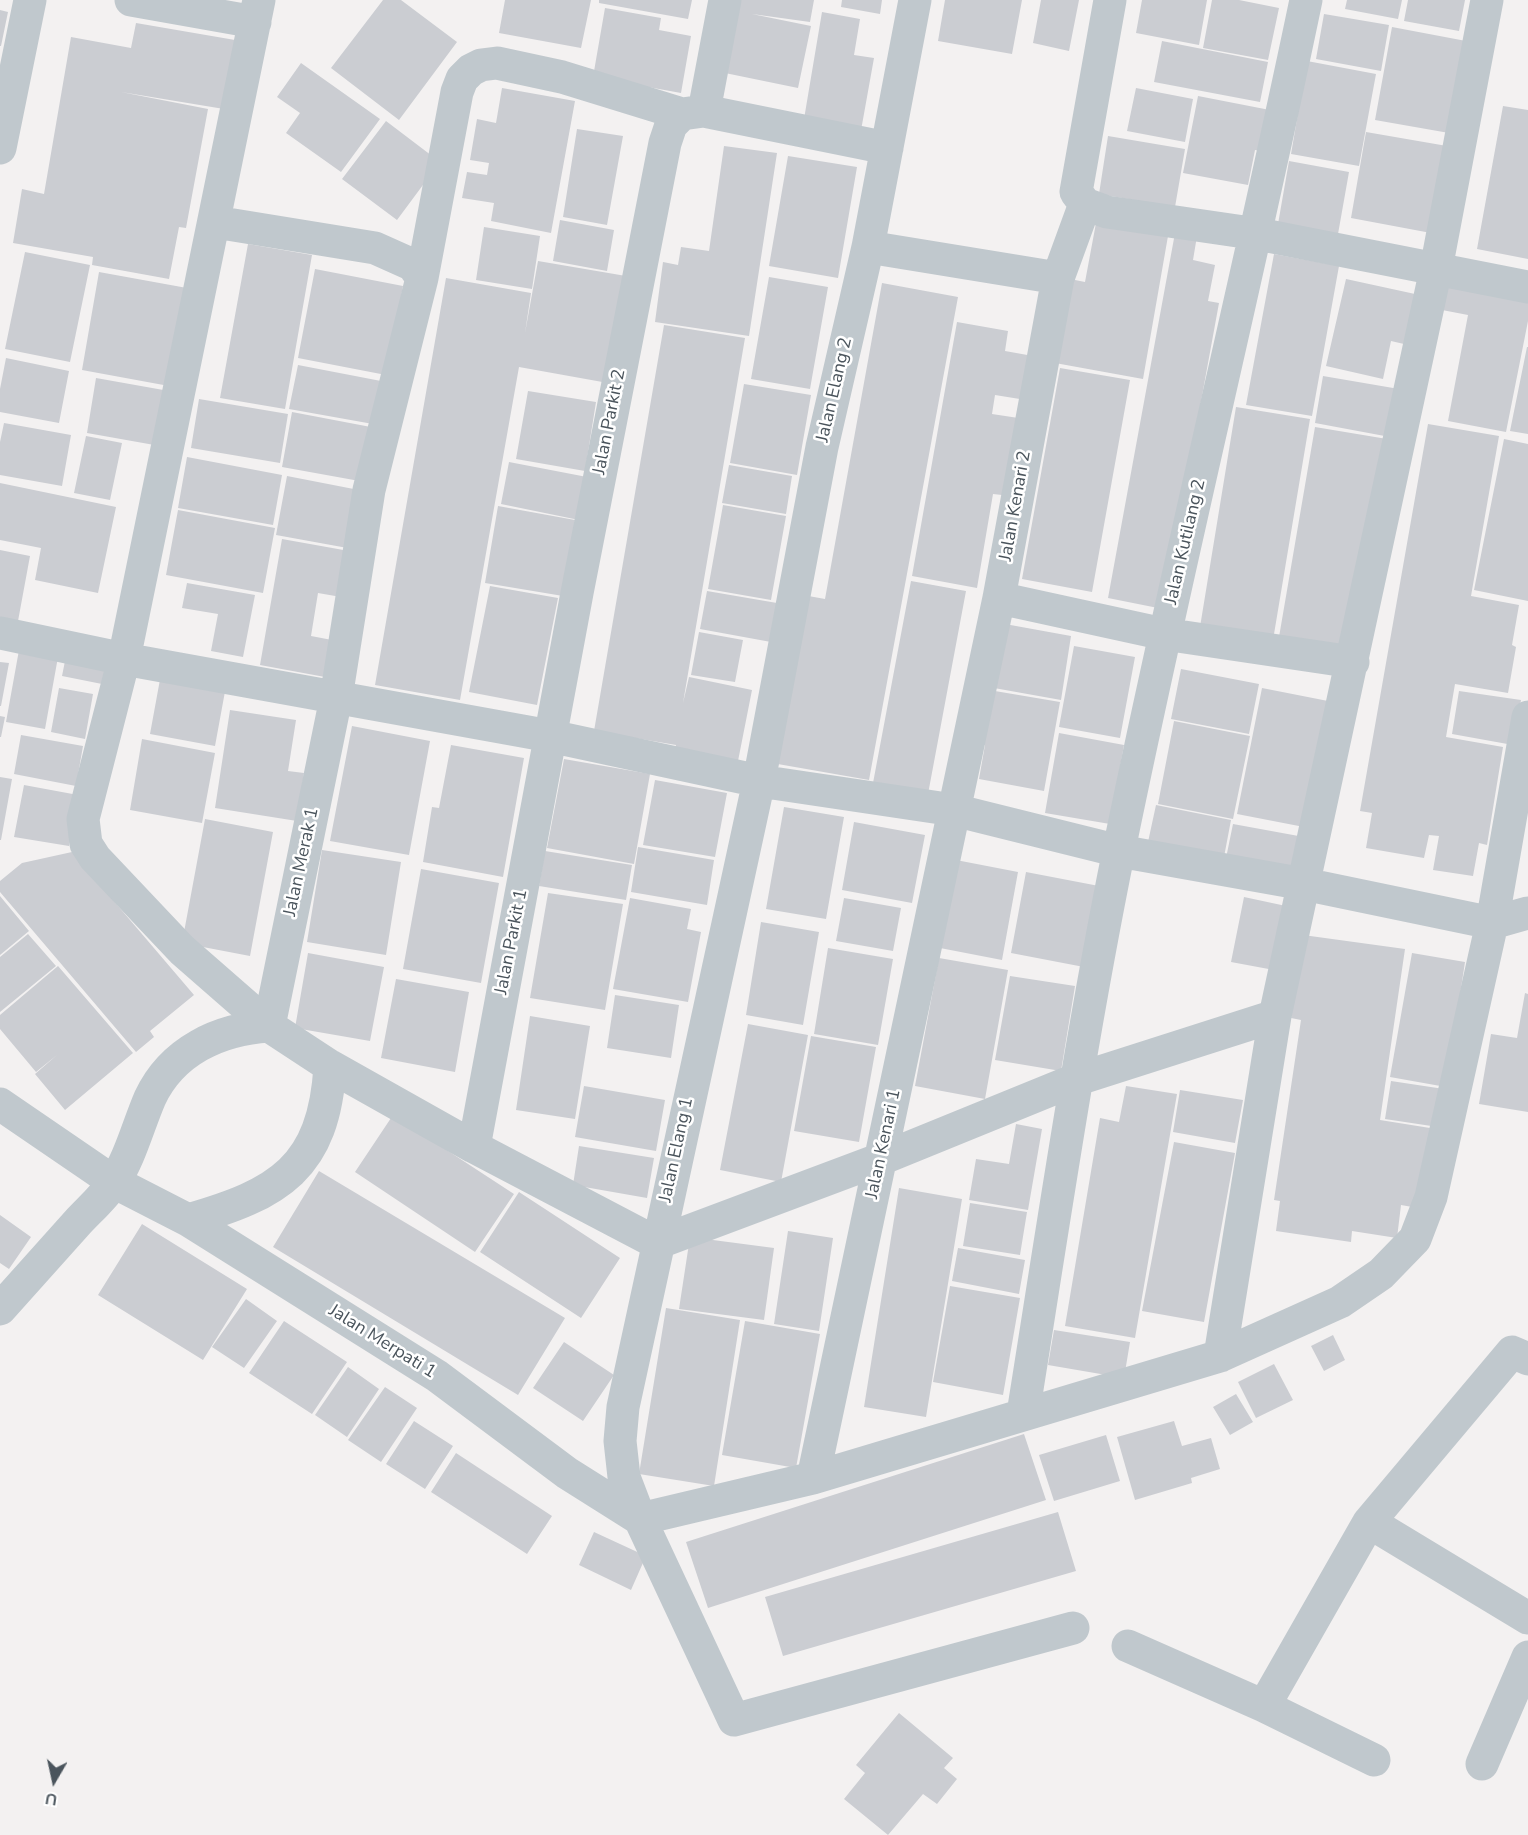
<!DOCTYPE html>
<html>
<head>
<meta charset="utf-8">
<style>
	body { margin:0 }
	#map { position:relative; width:1528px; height:1835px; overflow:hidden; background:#f3f1f1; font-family:"Nunito Sans",sans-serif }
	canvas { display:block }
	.north { position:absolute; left:24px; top:1751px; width:60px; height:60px; -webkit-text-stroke:4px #fff; paint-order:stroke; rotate:189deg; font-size:16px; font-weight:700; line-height:24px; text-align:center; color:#4a545c }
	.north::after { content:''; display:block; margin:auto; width:21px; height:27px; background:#4a545c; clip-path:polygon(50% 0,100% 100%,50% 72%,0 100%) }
</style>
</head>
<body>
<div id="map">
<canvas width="1528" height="1835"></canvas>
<div class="north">U</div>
</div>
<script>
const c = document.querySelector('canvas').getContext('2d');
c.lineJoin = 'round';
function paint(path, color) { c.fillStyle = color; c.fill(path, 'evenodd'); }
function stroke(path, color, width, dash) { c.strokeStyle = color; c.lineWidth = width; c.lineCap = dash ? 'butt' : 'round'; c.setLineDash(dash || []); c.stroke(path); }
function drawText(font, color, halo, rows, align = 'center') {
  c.font = font + ' "Nunito Sans",sans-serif'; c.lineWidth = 5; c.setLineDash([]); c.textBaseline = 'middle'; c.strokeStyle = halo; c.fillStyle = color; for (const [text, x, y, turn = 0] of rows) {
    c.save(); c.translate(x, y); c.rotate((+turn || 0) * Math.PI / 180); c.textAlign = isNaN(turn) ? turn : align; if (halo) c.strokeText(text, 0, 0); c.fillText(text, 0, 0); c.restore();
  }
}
paint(new Path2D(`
	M383,0H401L457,42L399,120L331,68Z
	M505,0H591L581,48L499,33Z
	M599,0H692L688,19L599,3Z
	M740,0H814L810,22L752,14L811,26L798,88L725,73Z
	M842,0H882L880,14L841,7Z
	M945,0H1022L1012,54L938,41Z
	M1041,0H1079L1069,51L1033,43Z
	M1142,0H1207L1199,45L1136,33Z
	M1212,0H1239L1279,8L1268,60L1203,48Z
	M1347,0H1402L1398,19L1345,9Z
	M1408,0H1465L1459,31L1404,21Z
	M605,8L661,18L659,30L691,36L681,93L593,77Z
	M0,10L8,12L1,46H0Z
	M822,12L860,19L854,55L874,58L860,136L803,125Z
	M1324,14L1389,25L1381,71L1316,59Z
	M136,23L235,40L224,109L121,92L208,109L186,228L179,227L169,279L92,265L93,257L13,243L22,189L44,194L71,37L131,48Z
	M1392,27L1466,41L1449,133L1375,120Z
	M1162,41L1268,62L1260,102L1154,82Z
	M1307,61L1376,74L1359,166L1291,154Z
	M301,63L380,119L341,172L286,133L300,113L277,97Z
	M502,88L575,101L551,233L491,221L494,203L462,198L467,172L487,175L489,163L470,160L477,119L496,123Z
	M1136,88L1193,99L1185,142L1127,131Z
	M1198,96L1275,111L1267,152L1255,150L1248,185L1183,173Z
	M1503,106L1528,110V259L1477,249Z
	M386,121L440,162L397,220L342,179Z
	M577,129L623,136L607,225L563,217Z
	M1366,132L1447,146L1431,233L1351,218Z
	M1108,136L1185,149L1175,207L1099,194Z
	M724,146L777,153L749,336L655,322L663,262L678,265L681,247L709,251Z
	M788,156L857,167L838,278L769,266Z
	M1289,161L1349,172L1338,234L1278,224Z
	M560,220L614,230L607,271L553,261Z
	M1096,223L1168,236L1143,379L1055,363L1070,279L1085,282Z
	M484,227L540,236L532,289L476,280Z
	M1175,233L1197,236L1193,260L1215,265L1208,301L1219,303L1163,609L1108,598Z
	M248,244L312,255L285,409L220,398Z
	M25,252L90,265L70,362L5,349Z
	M1274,254L1339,266L1312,416L1246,405Z
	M538,261L626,276L608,383L519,367L460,700L375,685L446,278L531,293L525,333Z
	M315,269L403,286L386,375L298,358Z
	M99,272L187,288L169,386L82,370Z
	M769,277L828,287L810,389L751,379Z
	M1346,279L1415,294L1404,344L1391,341L1383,379L1326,366Z
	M882,283L958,297L869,780L772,763L803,595L825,599Z
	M1446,286L1528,302V321L1506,432L1448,421L1468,315L1442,310Z
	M957,322L1008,331L1005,351L1033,356L1026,400L995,395L992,414L1025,419L1011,496L993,494L977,588L912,576Z
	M664,325L745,338L683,703L689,677L752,690L738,761L675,750L676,745L594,731Z
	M1527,347H1528V434L1510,431Z
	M6,358L69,371L59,423L0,412V389Z
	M298,365L381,381L373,424L289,409Z
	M1060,368L1130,380L1092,592L1022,579Z
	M1323,376L1399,389L1390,437L1315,423Z
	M96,378L169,391L160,446L87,433Z
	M744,384L811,395L797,475L730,463Z
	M528,391L596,402L585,471L516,459Z
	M199,399L288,414L280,463L191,448Z
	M1236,407L1310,419L1273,640L1200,627Z
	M292,412L376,428L365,482L282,467Z
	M4,423L71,435L62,486L0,475V442Z
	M1428,424L1499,436L1471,596L1519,605L1512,645L1516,647L1508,693L1455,684L1446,737L1503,747L1487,845L1479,843L1473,876L1433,870L1439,836L1429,835L1424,858L1366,848L1372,813L1360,811Z
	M1315,427L1387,439L1351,649L1279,637Z
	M86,436L122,443L110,500L74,493Z
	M1504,439L1528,444V601L1474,590Z
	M187,457L282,475L273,525L178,508Z
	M509,462L587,477L579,520L501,504Z
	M729,465L792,476L786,514L722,503Z
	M287,476L364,491L353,549L276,535Z
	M0,483L116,507L98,593L35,580L41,548L0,540Z
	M723,505L786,516L771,600L708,589Z
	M498,506L575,520L563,596L485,583Z
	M178,510L275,528L263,593L166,575Z
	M282,539L349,551L341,597L318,593L311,636L332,640L325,677L260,665Z
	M0,550L30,556L18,621L0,617Z
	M911,581L966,591L928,794L873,783Z
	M187,583L255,595L243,657L211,651L218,614L182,608Z
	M490,586L558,598L537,705L469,692Z
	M707,591L777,603L771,642L700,629Z
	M1005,624L1071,636L1061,700L994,688Z
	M699,632L743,640L735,682L691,675Z
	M1074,646L1135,657L1120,738L1059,727Z
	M19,650L58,657L45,729L6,722Z
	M66,656L106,663L102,684L62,676Z
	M0,662L9,663L1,706H0Z
	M1181,669L1259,684L1249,734L1171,719Z
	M161,674L226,686L215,746L150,734Z
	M59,688L93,694L85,739L51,732Z
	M1262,688L1328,701L1304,827L1237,814Z
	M989,690L1060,702L1044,791L979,779L985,745L980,744Z
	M1459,691L1521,700L1513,745L1452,734Z
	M230,710L296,720L288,771L304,773L297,821L215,808Z
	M0,716L5,717L1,737H0Z
	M1174,721L1250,736L1233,819L1158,804Z
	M352,726L430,741L409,855L330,841Z
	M1059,733L1124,745L1110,824L1045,813Z
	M21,735L83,746L76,786L14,774Z
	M142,739L215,753L202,823L130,810Z
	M451,745L524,758L503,877L423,862L432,807L439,808Z
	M564,759L650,774L634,864L547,848Z
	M0,777L12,779L1,840H0Z
	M655,780L727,793L715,857L643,845Z
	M24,785L78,795L69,846L14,837Z
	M1156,805L1231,820L1224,857L1148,842Z
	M784,807L844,817L826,919L766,909Z
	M205,819L273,832L250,956L182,943Z
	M854,822L925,835L912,903L842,890Z
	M1233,824L1304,837L1296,877L1225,863Z
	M638,847L714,860L707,905L631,892Z
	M322,850L401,862L386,955L307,942Z
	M545,851L632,865L626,900L539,886Z
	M72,852L194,995L150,1031L154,1037L136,1052L0,892V881L22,863Z
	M956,860L1018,872L1002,960L940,948Z
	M421,869L499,883L481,983L403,969Z
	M1026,872L1099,886L1084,967L1011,953Z
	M548,893L623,904L605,1010L530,998Z
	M0,896L29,931L0,955Z
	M1244,897L1286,906L1274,970L1231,962Z
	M630,898L691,909L687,929L701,932L688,1002L613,989Z
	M844,898L901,908L893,951L836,941Z
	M761,922L819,932L803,1025L746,1015Z
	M28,934L56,966L0,1012V957Z
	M1303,935L1405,949L1380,1120L1430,1128L1418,1208L1401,1205L1397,1238L1352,1231L1351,1242L1276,1231L1280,1201L1274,1200L1301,1020L1291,1018Z
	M828,948L893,959L878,1045L814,1034Z
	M308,953L384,967L370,1041L295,1028Z
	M1412,953L1465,962L1446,1087L1390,1077Z
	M939,958L1008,970L985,1099L915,1086Z
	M58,966L133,1053L65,1110L35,1074L57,1055L36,1072L0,1029V1015Z
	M1010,976L1075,986L1061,1071L995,1060Z
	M396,979L469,992L455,1072L381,1058Z
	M1525,993L1528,994V1112L1479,1104L1491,1034L1517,1038Z
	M615,995L679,1005L671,1058L607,1048Z
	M530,1016L590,1026L575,1119L516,1110Z
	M748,1024L808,1035L781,1182L720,1170Z
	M811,1036L876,1047L859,1142L794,1131Z
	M1391,1081L1444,1089L1438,1127L1385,1119Z
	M584,1086L665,1100L656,1151L575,1137Z
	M1126,1086L1177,1094L1135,1338L1065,1326L1100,1118L1119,1122Z
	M1180,1090L1243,1100L1235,1143L1173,1132Z
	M393,1115L514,1194L475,1252L355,1172Z
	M1016,1124L1042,1129L1028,1210L969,1200L976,1159L1009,1164Z
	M1174,1142L1235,1153L1204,1322L1142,1311Z
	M579,1146L654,1158L647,1198L573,1185Z
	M319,1171L565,1318L518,1395L273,1247Z
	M899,1188L962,1199L926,1417L864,1407Z
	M519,1192L620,1258L581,1318L480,1252Z
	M970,1203L1027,1212L1020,1255L963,1246Z
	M0,1215L31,1237L9,1269L0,1263Z
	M142,1224L247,1289L203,1360L98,1295Z
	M788,1231L833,1238L819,1331L774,1324Z
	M690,1237L774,1248L764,1320L679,1309Z
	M958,1248L1025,1260L1019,1294L952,1281Z
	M950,1286L1020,1298L1003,1395L933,1382Z
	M246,1299L277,1321L244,1368L212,1347Z
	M666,1308L740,1320L714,1486L639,1474Z
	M284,1321L347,1362L312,1414L249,1373Z
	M745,1321L820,1334L796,1468L722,1455Z
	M1054,1330L1130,1342L1124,1378L1048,1365Z
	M1333,1335L1345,1360L1324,1371L1311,1346Z
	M564,1342L614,1375L583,1421L533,1388Z
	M1274,1364L1293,1400L1256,1418L1238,1382Z
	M348,1367L379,1389L347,1437L315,1415Z
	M385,1387L417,1408L381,1462L348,1440Z
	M1236,1394L1253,1422L1230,1435L1213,1407Z
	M414,1421L453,1446L425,1489L386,1464Z
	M1174,1421L1182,1446L1211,1438L1220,1469L1191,1478L1192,1483L1135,1500L1117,1437Z
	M1024,1434L1046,1500L708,1608L686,1542Z
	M1106,1435L1120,1481L1054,1501L1039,1455Z
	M456,1453L552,1516L527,1554L431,1492Z
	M1058,1512L1076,1571L783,1656L765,1597Z
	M594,1532L646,1556L631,1590L579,1565Z
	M899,1713L953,1758L944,1768L957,1779L937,1804L923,1794L888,1835L844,1799L865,1773L856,1765Z`), '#cbcdd2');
stroke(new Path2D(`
	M131,0L255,22
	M259,0L124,659L83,819L86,844L95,858L182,950L269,1026L330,1066L474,1147L657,1243L881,1159L1075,1080L1275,1016
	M915,0L868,247L822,447L759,781L623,1407L620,1441L624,1477L640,1519L734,1720L1073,1628
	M1110,0L1076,192L1085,204L1107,212L1258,234L1528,287
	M704,111L725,0
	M0,148L30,0
	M215,222L375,248L413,265L422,278L369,490L336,698L269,1026
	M868,247L1058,278
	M422,278L457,92L462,79L471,70L481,65L497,63L562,77L682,114L704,111L887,148
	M999,598L1164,634L1353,662
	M0,633L124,659L550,736L759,781L954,810L1119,851L1304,884L1492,923L1528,913
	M0,1104L114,1182L188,1220L437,1376L567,1473L640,1519
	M474,1147L577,593L665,143L671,125L682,114
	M188,1220C279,1194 324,1168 330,1066
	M0,1309C26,1280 51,1252 77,1223C89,1210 104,1197 114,1182C130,1158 138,1126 150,1098C172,1051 219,1029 269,1026
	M1220,1356L1275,1016L1436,269L1487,0
	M1023,1414C1053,1226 1081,1037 1119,850C1177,565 1247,284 1306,0
	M813,1478L999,598L1058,278L1085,204
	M640,1519L813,1478L1220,1356L1340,1302L1381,1274L1415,1239L1431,1197L1492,923L1528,717
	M1369,1522L1528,1618
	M1128,1646L1264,1706
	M1374,1760L1264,1706L1369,1522L1512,1352L1528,1359
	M1482,1764L1528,1657`), '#c0c8cd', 33);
drawText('18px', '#4a545c', '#fff', [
	["Jalan Elang 2",835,390,-77],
	["Jalan Parkit 2",610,422,-79],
	["Jalan Kenari 2",1016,506,-80],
	["Jalan Kutilang 2",1186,542,-77],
	["Jalan Merak 1",302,862,-78],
	["Jalan Parkit 1",512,942,-79],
	["Jalan Kenari 1",884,1144,-78],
	["Jalan Elang 1",677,1150,-78],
	["Jalan Merpati 1",382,1342,32]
]);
</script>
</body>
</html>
